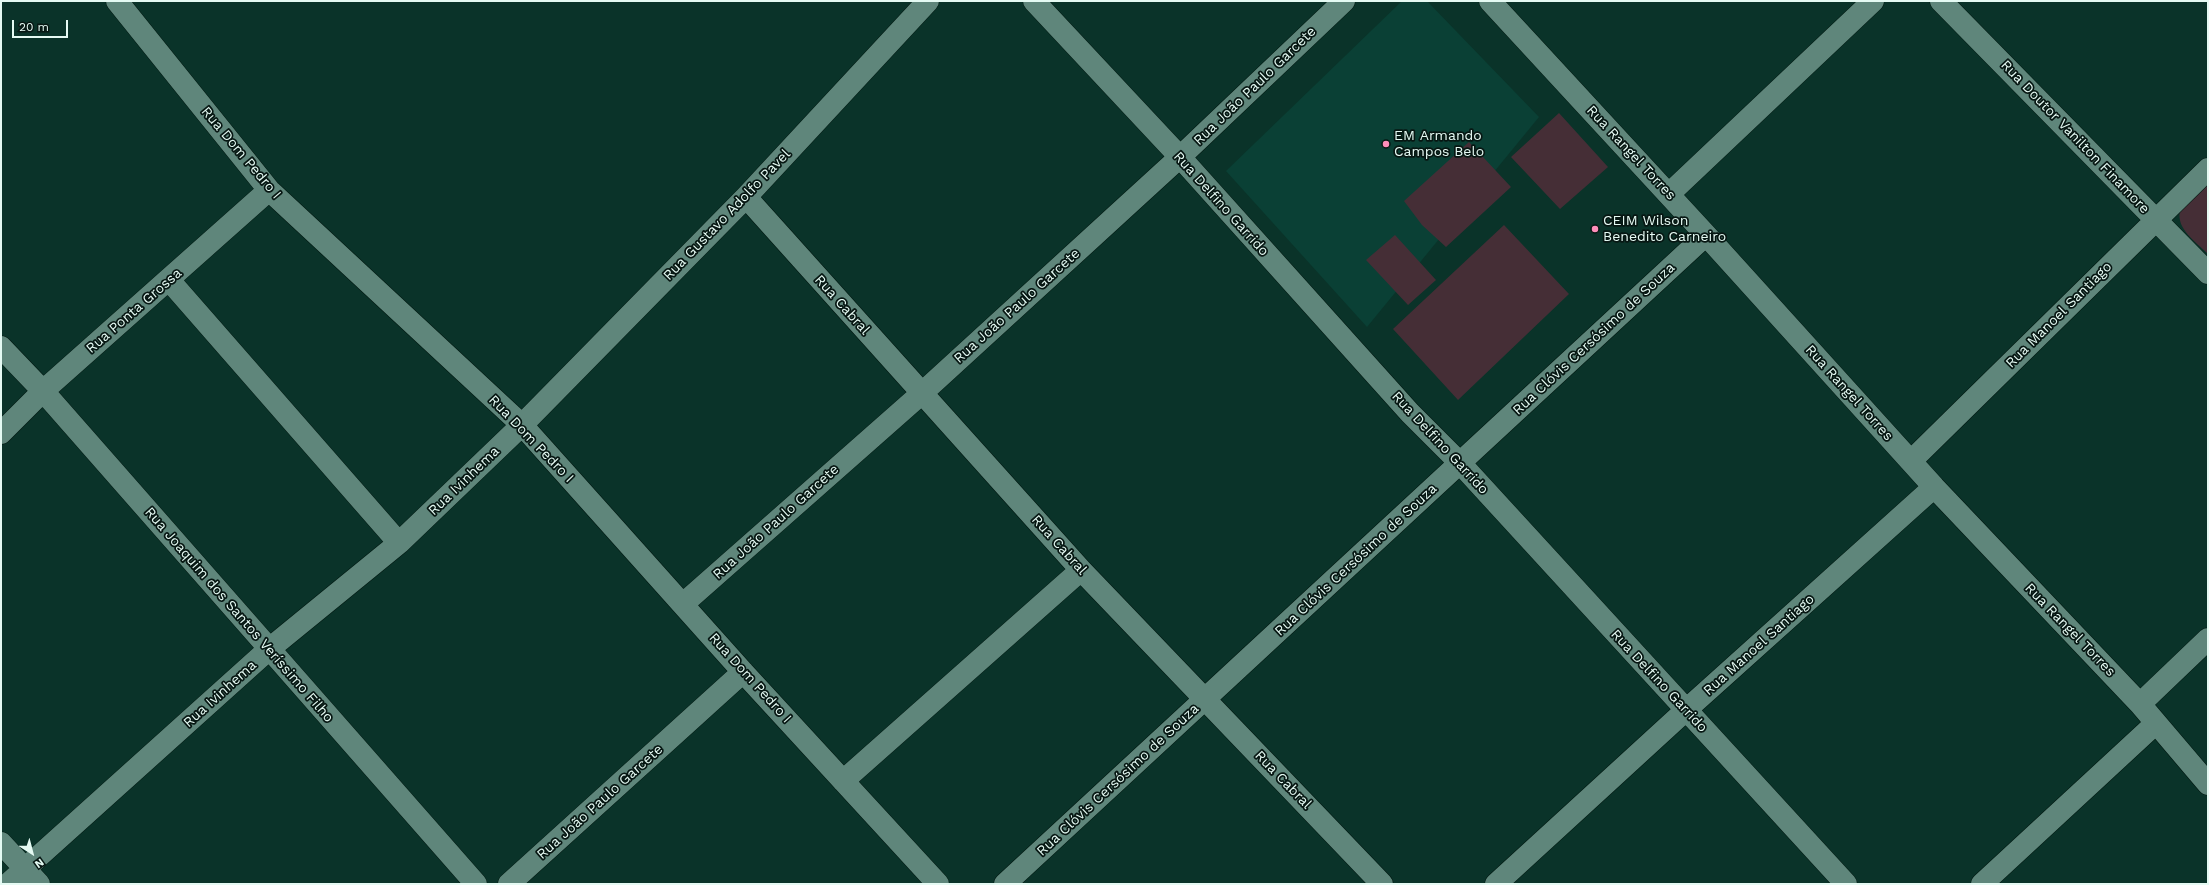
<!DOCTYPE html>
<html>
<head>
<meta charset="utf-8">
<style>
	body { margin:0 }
	#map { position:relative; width:2209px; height:885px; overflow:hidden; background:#0a3329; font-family:"Work Sans",sans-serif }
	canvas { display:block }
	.frame { position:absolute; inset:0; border:2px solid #e5faf3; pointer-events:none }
	.north { position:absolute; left:12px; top:833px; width:40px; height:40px; -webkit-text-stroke:3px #071713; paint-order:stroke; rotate:144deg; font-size:11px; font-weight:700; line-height:16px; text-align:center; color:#e5faf3 }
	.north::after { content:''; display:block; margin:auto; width:14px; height:18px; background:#e5faf3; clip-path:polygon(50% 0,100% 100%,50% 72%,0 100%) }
	.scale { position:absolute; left:12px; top:20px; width:56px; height:18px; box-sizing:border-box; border:2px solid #e5faf3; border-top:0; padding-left:5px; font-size:12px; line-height:14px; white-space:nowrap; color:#e5faf3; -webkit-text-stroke:3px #071713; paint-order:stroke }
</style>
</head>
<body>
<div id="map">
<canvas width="2209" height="885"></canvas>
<div class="frame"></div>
<div class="north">N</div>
<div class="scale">20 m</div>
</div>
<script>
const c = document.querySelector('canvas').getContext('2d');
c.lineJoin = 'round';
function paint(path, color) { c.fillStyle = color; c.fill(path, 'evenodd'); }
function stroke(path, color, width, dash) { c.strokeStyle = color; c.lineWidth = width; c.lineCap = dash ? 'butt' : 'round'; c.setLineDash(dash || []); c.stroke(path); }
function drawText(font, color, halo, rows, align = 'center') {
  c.font = font + ' "Work Sans",sans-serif'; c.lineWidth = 3.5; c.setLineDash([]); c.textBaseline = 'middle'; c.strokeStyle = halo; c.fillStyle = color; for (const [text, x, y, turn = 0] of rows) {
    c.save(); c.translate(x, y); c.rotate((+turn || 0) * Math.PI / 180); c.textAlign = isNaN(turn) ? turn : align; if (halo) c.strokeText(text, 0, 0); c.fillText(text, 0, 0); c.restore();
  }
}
paint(new Path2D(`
	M1402,1H1427L1539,117L1367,327L1226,171Z`), '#0a4035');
paint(new Path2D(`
	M1559,113L1608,167L1560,209L1511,157Z
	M1469,142L1511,187L1446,247L1422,225L1404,201Z
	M2208,182V254C2196,242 2176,229 2180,211Z
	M1504,225L1569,294L1458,400L1393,329Z
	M1395,235L1436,280L1408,305L1366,260Z`), '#452e36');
const minor = new Path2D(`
	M117,1L269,190L522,425L743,672L938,884
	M1034,1L1180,157L1410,413L1460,463L1846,884
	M1490,1L1706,235L1934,487L2140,704L2208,784
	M1941,1L2208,273
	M1669,194L1873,1
	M746,197L1081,570L1382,884
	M169,280L399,543
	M1,347L43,391L476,884
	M1,433L43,391L269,190
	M1911,461L2208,169
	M683,604L921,394L1180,157L1344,1
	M2140,704L2208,639
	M843,781L1081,570
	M1,843L39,884
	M8,884L268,650L399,543L522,425L746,197L928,1
	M509,884L743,672
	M1005,884L1706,235
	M1496,884L1686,710L1934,487
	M1982,884L2155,724`);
stroke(minor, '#001912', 23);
stroke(minor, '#5f867b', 22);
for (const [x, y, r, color] of [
	[1386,144,4,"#ff8eba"],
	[1595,229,4,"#ff8eba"]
]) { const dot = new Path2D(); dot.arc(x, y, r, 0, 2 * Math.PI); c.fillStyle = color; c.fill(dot); stroke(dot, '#071713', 1.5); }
drawText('14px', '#e5faf3', '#071713', [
	["Rua João Paulo Garcete",1255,86,-44],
	["Rua Doutor Vanilton Finamore",2075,137,46],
	["Rua Dom Pedro I",241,153,50],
	["Rua Rangel Torres",1631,153,47],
	["Rua Delfino Garrido",1221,204,48],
	["Rua Gustavo Adolfo Pavel",727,215,-46],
	["Rua Cabral",842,305,48],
	["Rua João Paulo Garcete",1017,306,-42],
	["Rua Ponta Grossa",134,311,-41],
	["Rua Manoel Santiago",2059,315,-45],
	["Rua Clóvis Cersósimo de Souza",1594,339,-43],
	["Rua Rangel Torres",1849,393,48],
	["Rua Dom Pedro I",531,439,46],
	["Rua Delfino Garrido",1440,443,47],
	["Rua Ivinhema",464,481,-44],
	["Rua João Paulo Garcete",776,522,-42],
	["Rua Cabral",1059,545,48],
	["Rua Clóvis Cersósimo de Souza",1356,560,-43],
	["Rua Joaquim dos Santos Veríssimo Filho",239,615,49],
	["Rua Rangel Torres",2070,630,46],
	["Rua Manoel Santiago",1759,645,-42],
	["Rua Dom Pedro I",750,678,48],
	["Rua Delfino Garrido",1659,681,47],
	["Rua Ivinhema",220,694,-42],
	["Rua Clóvis Cersósimo de Souza",1118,780,-43],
	["Rua Cabral",1283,780,46],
	["Rua João Paulo Garcete",600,802,-42]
]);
drawText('14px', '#e5faf3', '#071713', [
	["EM Armando",1394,136],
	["Campos Belo",1394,152],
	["CEIM Wilson",1603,221],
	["Benedito Carneiro",1603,237]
], 'left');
</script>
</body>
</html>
